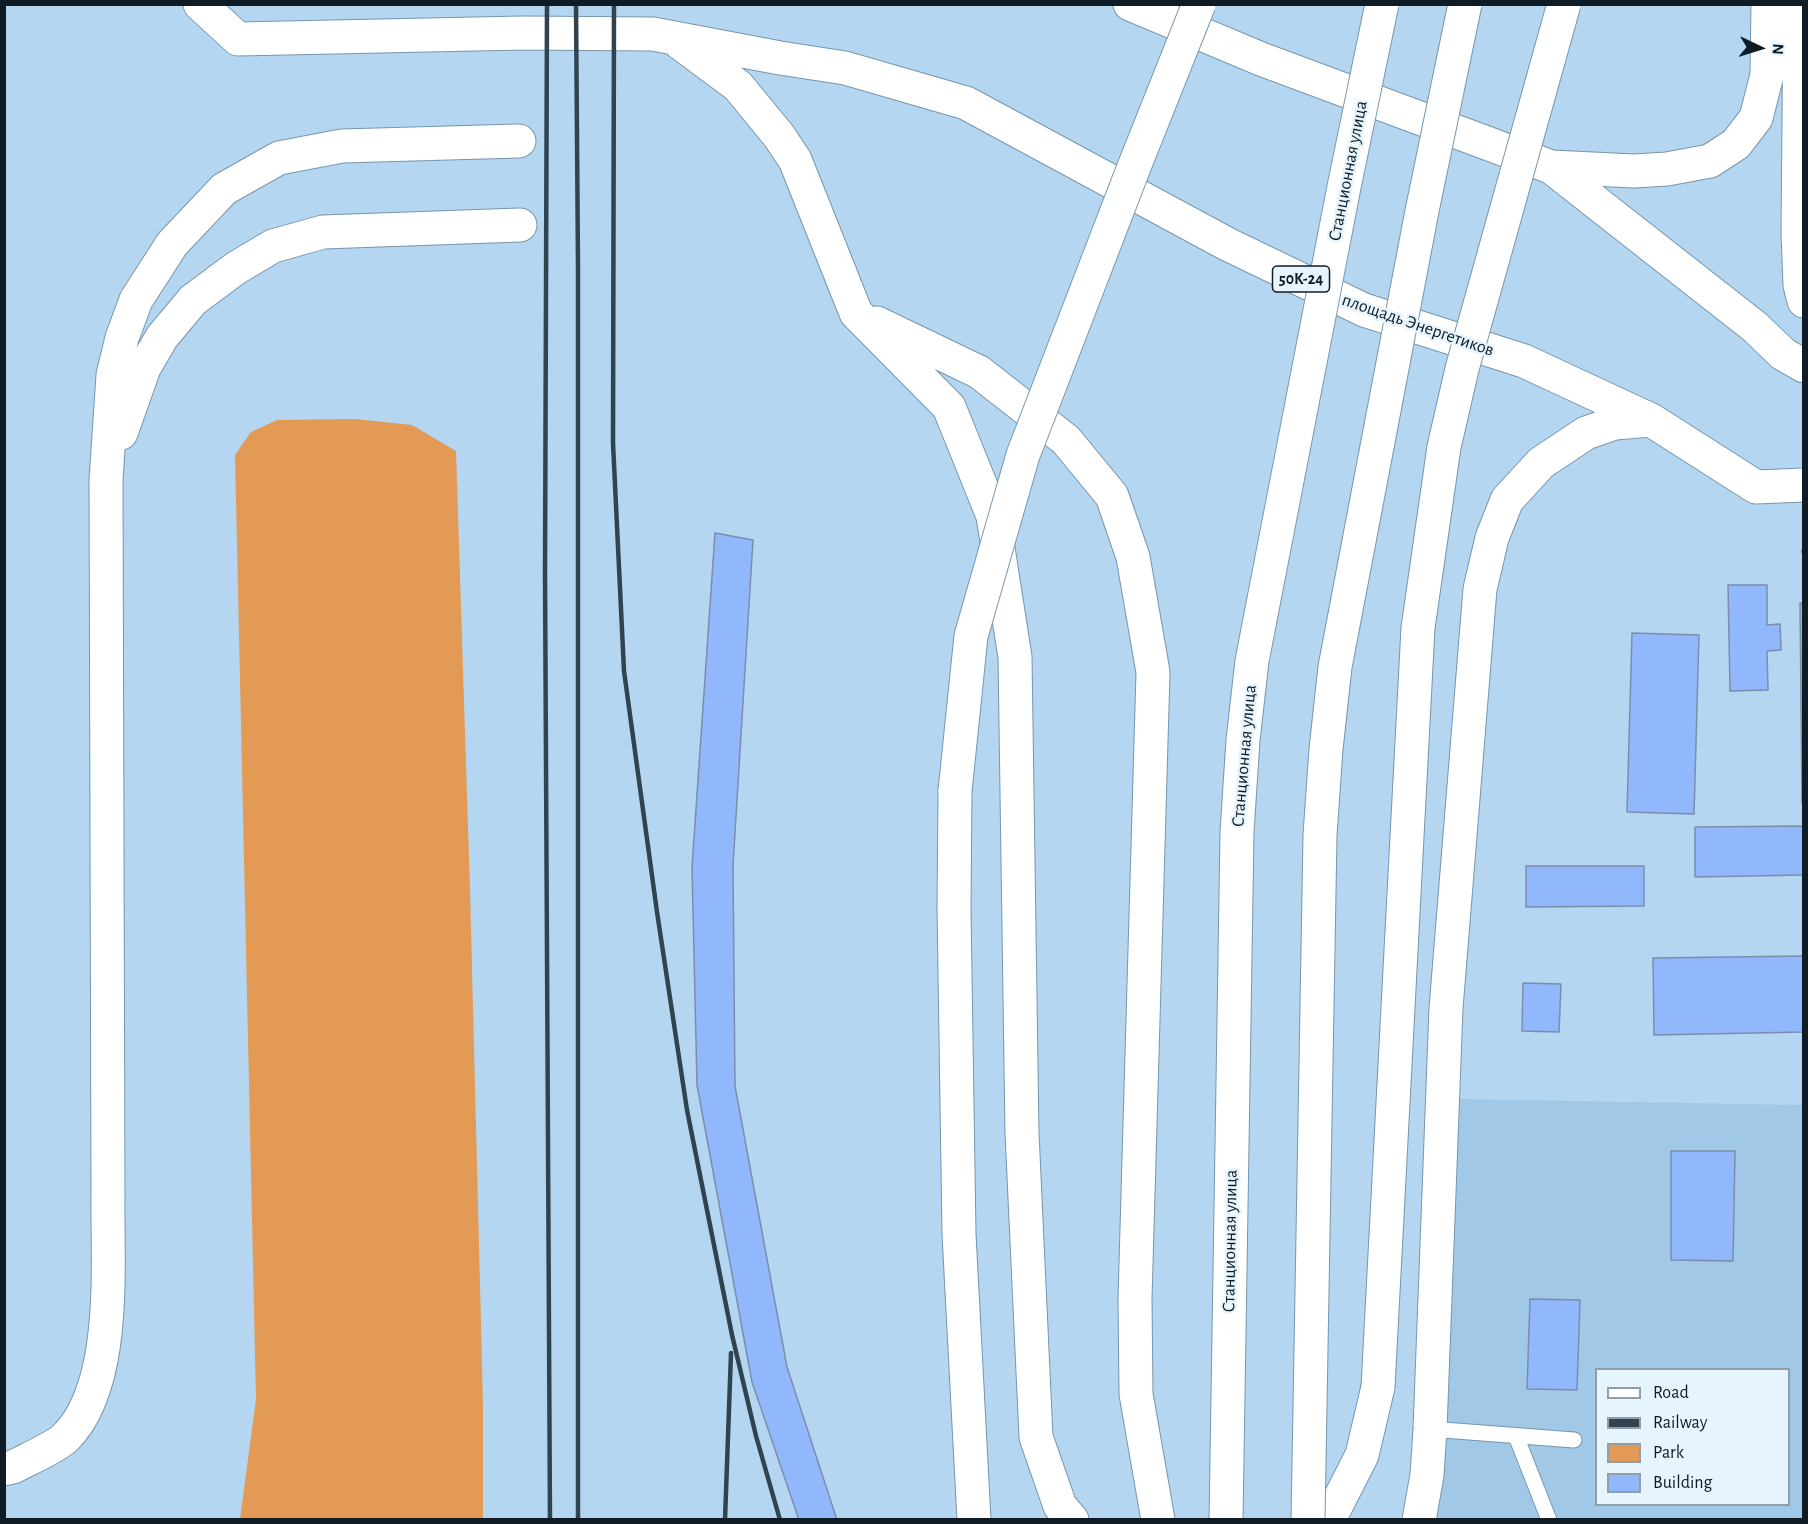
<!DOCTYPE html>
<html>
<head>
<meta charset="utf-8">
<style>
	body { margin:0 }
	#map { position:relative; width:1808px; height:1524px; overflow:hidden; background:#b4d6f0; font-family:"Alegreya Sans",sans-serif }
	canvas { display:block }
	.frame { position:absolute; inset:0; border:6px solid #0f1c25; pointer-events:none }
	.legend { position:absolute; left:1595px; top:1368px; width:195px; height:138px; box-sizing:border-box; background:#e6f4fe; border:2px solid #909ea7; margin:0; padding:8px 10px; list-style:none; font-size:18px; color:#0f1c25 }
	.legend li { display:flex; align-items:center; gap:12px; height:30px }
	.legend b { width:30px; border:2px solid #909ea7 }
	.north { position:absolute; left:1730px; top:18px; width:60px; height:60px; -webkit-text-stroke:4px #e6f4fe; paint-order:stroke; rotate:94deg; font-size:16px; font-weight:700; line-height:24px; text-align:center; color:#0f1c25 }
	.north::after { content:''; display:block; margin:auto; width:21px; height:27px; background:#0f1c25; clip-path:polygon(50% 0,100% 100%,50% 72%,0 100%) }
</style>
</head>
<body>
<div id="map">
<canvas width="1808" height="1524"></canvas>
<div class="frame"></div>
<ul class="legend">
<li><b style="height:8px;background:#fff"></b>Road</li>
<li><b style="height:8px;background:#324350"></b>Railway</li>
<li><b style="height:16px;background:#e39a55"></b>Park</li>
<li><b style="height:16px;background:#91b7fc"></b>Building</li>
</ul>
<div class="north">N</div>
</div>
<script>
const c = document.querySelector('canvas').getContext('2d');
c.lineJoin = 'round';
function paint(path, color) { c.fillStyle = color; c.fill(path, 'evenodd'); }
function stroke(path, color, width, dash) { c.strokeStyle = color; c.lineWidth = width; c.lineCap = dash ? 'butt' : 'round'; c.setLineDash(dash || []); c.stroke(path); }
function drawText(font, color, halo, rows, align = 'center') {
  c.font = font + ' "Alegreya Sans",sans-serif'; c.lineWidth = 5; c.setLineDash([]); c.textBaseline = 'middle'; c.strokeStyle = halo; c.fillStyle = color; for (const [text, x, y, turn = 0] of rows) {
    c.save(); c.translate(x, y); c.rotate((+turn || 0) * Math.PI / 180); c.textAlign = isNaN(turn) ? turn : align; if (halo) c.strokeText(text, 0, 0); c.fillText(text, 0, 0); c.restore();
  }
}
paint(new Path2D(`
	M1460,1099L1803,1105V1519L1437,1520L1436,1491ZM1596,1370H1788V1504H1596Z`), '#a2c8e7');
paint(new Path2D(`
	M355,419L412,425L456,451L470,889L483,1404V1519H240L256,1399L235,455L251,432L277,420Z`), '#e39a55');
const building = new Path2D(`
	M715,533L753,540L733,865L735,1086L787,1367L837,1520H799L752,1382L697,1085L692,867Z
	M1728,585H1767V625L1780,624L1781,650L1767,651L1768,690L1730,691Z
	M1800,603H1804L1802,803Z
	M1632,633L1699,635L1694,814L1627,812Z
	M1804,826V875L1695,877V827Z
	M1526,866H1644V906L1526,907Z
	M1804,956V1032L1654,1035L1653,958Z
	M1523,983L1561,984L1559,1032L1522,1031Z
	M1671,1151H1735L1733,1261L1671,1260Z
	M1530,1299L1580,1300L1577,1390L1527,1389Z`);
paint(building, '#91b7fc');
stroke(building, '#7c8dac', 1.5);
const service = new Path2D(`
	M1430,1429L1574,1440
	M1516,1436L1549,1520`);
const primary = new Path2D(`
	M200,4L238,39L523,33L653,34L780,58L845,68L966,103L1227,244L1364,310L1524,361L1651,420L1756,487L1804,485
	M1130,4L1261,59L1551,167L1755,327L1783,354L1804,366
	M1800,4L1798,234L1800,285L1804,301
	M680,43L738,86L779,136L795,160L856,313L949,407L993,516L1015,657L1022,1133L1036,1437L1060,1506L1072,1520
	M1551,167L1634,171L1667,169L1710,161L1736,144L1756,118L1767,75L1768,4
	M877,323L979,372L1066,440L1112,496L1133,557L1153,672L1135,1298L1136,1394L1158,1520
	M121,433L144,368L162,337L193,300L236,268L273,246L323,232L520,225
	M955,791L954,908L959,1234L974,1520
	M4,1469L13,1467C26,1460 56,1447 65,1438C118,1386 107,1265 108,1196L106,480L113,375L122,338L136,300L172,244L224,189L279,158L342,146L519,141
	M1325,1520L1333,1512L1362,1455L1378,1387
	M1419,1520L1427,1475L1430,1429L1446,1008L1480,589L1492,538L1507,500L1541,463L1586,433L1615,423L1651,420`);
stroke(service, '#7796ae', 17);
stroke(primary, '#7796ae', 35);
stroke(new Path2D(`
	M1801,551H1804`), '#829db2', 4, [1.5, 4.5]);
stroke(service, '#fff', 15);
stroke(primary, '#fff', 33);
stroke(new Path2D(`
	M547,4L545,573L550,1520
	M576,4L578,268V1520
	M614,4L613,443L624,671L657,912L687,1110L732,1335L756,1436L780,1520
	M725,1520L731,1353`), '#324350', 4.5);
const primaryBridge = new Path2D(`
	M955,791L971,636L1023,455L1134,167L1199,4
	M1378,1387L1418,628L1444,447L1462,369L1564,4
	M1226,1520L1237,832L1243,740L1252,661L1344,187L1382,4
	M1308,1520L1320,835L1326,749L1335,667L1422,211L1465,4`);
stroke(primaryBridge, '#7796ae', 35, []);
stroke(primaryBridge, '#fff', 33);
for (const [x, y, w] of [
	[1301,279,57]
]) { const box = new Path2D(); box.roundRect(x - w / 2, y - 13, w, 26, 4.5); c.fillStyle = '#e6f4fe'; c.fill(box); stroke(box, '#0f1c25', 1.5); }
drawText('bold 16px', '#0f1c25', null, [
	["50К-24",1301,279]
]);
drawText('18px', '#0f1c25', '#e6f4fe', [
	["Станционная улица",1348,171,-79],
	["площадь Энергетиков",1418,325,19],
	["Станционная улица",1244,756,-85],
	["Станционная улица",1230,1241,-89]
]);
</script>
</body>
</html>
